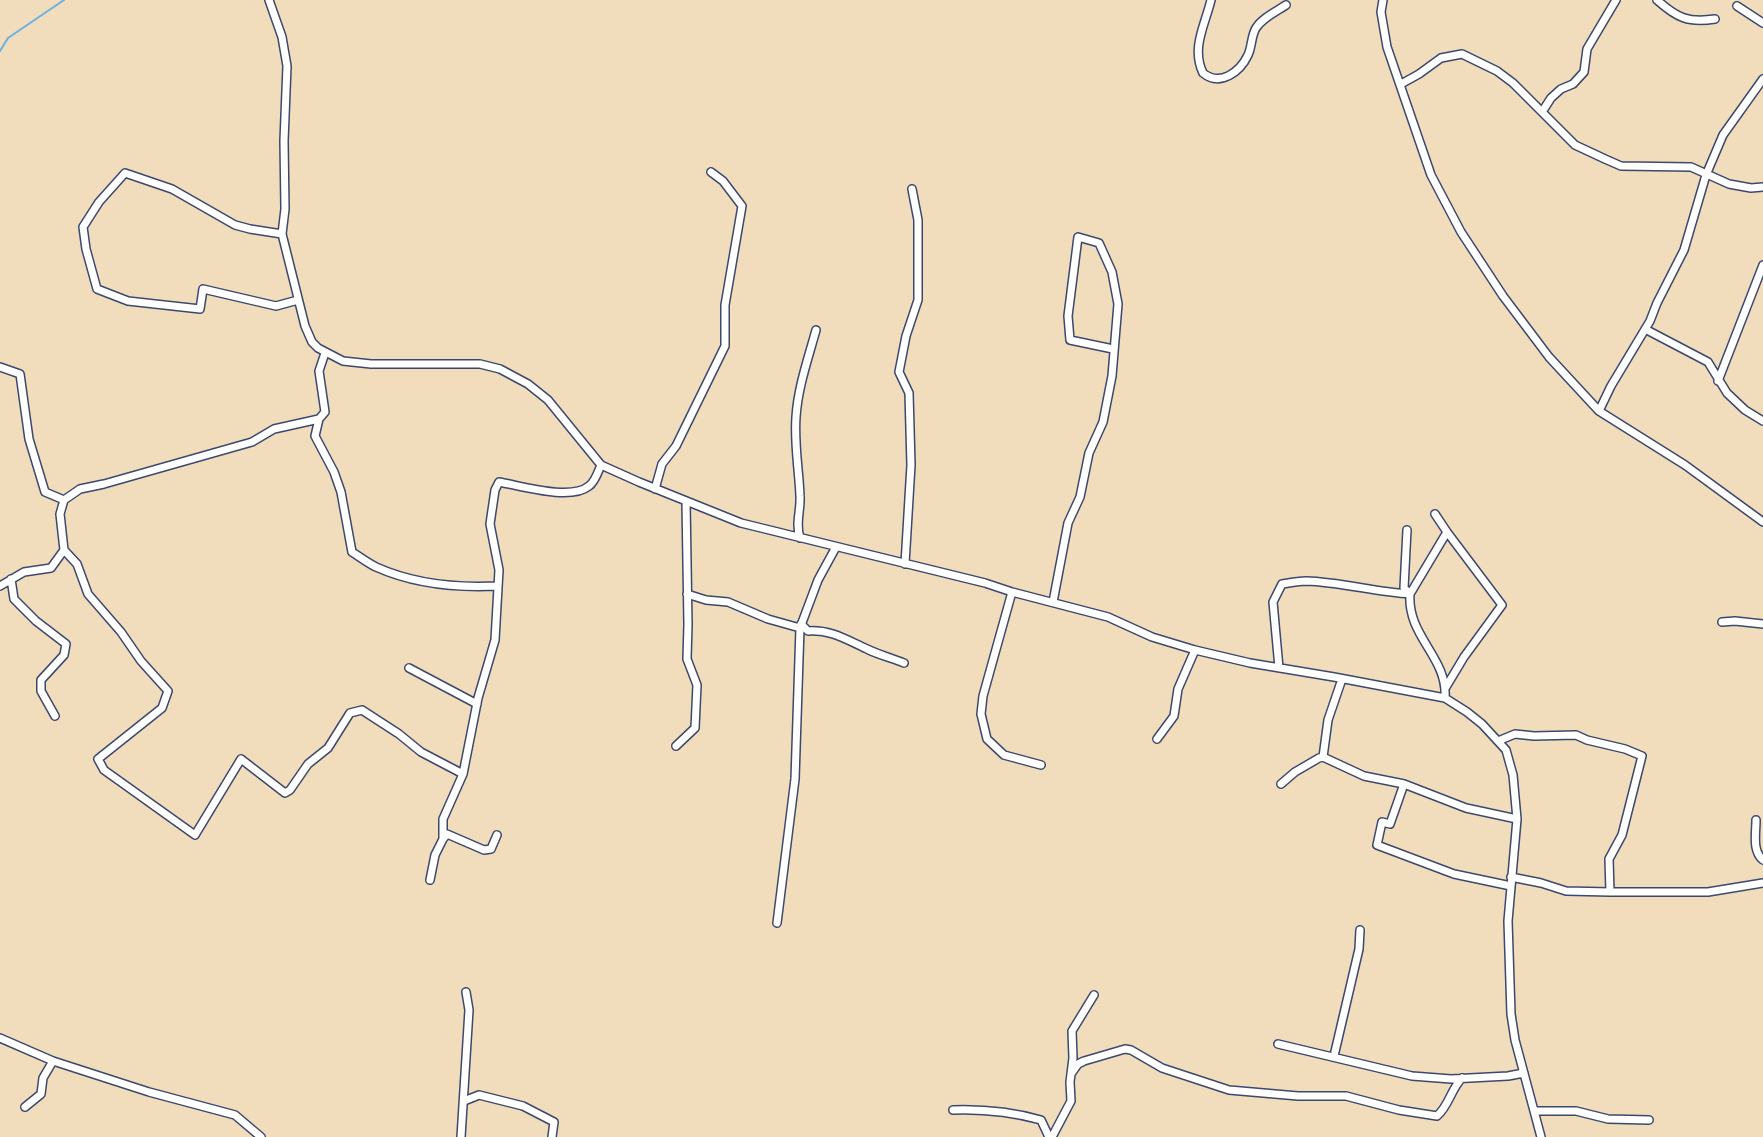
<!DOCTYPE html>
<html>
<head>
<meta charset="utf-8">
<style>
	body { margin:0 }
	canvas { display:block; background:#f1dcbc }
</style>
</head>
<body>
<canvas width="1763" height="1137"></canvas>
<script>
const c = document.querySelector('canvas').getContext('2d');
c.lineJoin = 'round';
function stroke(path, color, width, dash) { c.strokeStyle = color; c.lineWidth = width; c.lineCap = dash ? 'butt' : 'round'; c.setLineDash(dash || []); c.stroke(path); }
stroke(new Path2D(`
	M0,51L8,38L64,0`), '#6bb1e2', 2);
const minor = new Path2D(`
	M269,0L282,37L287,66L284,141L285,209L282,234L305,326L312,342L318,348L343,361L371,364H480L500,369L528,384L548,400L601,465L639,482L741,523L985,583L1012,592L1108,617L1152,637L1195,650L1250,663L1334,677L1445,698L1467,712L1482,724L1506,750L1513,775L1517,819L1508,921L1511,1014L1515,1040L1541,1137
	M1211,0C1205,25 1191,48 1203,73C1220,87 1240,72 1248,55C1252,47 1251,36 1256,28C1262,18 1277,11 1286,5
	M1383,0L1381,12L1387,47L1431,175L1461,232L1503,296L1549,357L1599,411L1685,465L1763,522
	M1657,0C1677,18 1688,23 1715,19
	M1737,6L1763,23
	M1401,84L1419,74L1441,58L1462,54L1497,71L1513,83L1575,145L1605,159L1621,166L1691,167L1729,184L1751,188L1763,187
	M1542,112L1551,98L1561,89L1573,84L1584,72L1587,49L1616,0
	M282,234L250,229L235,225L172,189L125,173L99,202L83,227L86,249L97,289L128,301L200,309L203,289L276,306L298,300
	M1645,329L1708,362L1727,393L1745,410L1763,421
	M325,353L319,371L325,412L319,419L315,436L334,472L341,492L352,552C360,557 368,563 376,567C414,584 457,588 497,586
	M0,367L20,374L29,439L45,492L64,500L80,489L104,484L252,442L274,429L319,419
	M1718,381L1763,265
	M1599,411L1611,386L1650,321L1657,303L1684,250L1706,175L1723,135L1763,79
	M655,489L662,464L676,446L725,346V305L742,206L723,181L711,172
	M1407,530L1404,588L1410,594C1407,637 1448,657 1445,698
	M800,538C795,523 801,511 800,496C799,470 794,444 796,417C798,387 808,359 816,330
	M64,550L77,564L88,594L121,632L141,661L168,691L162,708L98,759L104,770L195,835L241,759L285,793L290,790L308,764L328,748L350,713L362,710L399,734L421,752L463,774
	M905,564L911,465L909,393L899,372L906,336L918,300V220L912,189
	M11,579L14,599L36,621L66,644L64,655L41,680V691L55,716
	M0,586L24,572L51,568L64,550L60,514L64,500
	M1012,592L983,696L981,714L987,739L1004,755L1041,765
	M687,594L706,600L728,602L768,619L800,628
	M1053,602L1068,523L1080,497L1089,453L1103,422L1112,376L1118,304L1112,272L1099,243L1078,237L1068,316L1070,340L1113,349
	M1722,622L1735,621L1763,624
	M801,624L808,631C830,629 847,640 867,649C879,655 892,658 904,663
	M409,668L477,704
	M1279,668L1273,602L1282,584C1290,583 1298,581 1306,581C1341,582 1375,592 1410,594L1447,532L1435,514
	M1446,687L1464,657L1502,605L1447,532
	M1157,739L1174,716L1178,689L1195,650
	M1498,741L1515,734L1534,736L1576,735L1587,740L1625,749L1642,756L1622,835L1609,859L1610,892L1566,891L1541,883L1511,877
	M676,746L695,728L697,685L687,659L688,624L686,502
	M1323,757L1328,720L1342,679
	M1281,784L1295,772L1319,758L1323,757L1364,776L1404,784L1466,808L1517,819
	M1404,784L1390,824L1382,822L1377,845L1454,874L1511,886
	M1756,820C1756,834 1752,851 1763,860
	M443,839L447,834L484,850L491,849L497,835
	M430,880L435,855L443,839V819L463,774L478,698L495,640L499,570L490,524L495,490L499,482C522,486 571,501 589,486C595,482 598,472 601,465
	M1610,892H1708L1763,883
	M777,923L795,779L800,628L818,580L836,547
	M0,1038L53,1061L149,1092L235,1115L261,1137
	M1278,1044L1412,1076L1451,1079L1508,1076L1524,1073
	M1334,1056L1359,949L1360,930
	M1071,1074L1078,1064L1084,1061L1125,1049L1131,1050L1162,1068L1229,1090L1298,1096H1346L1399,1110L1437,1116C1449,1106 1451,1089 1462,1078
	M464,1101L479,1095L523,1106L554,1122L552,1137
	M25,1107L41,1094L43,1078L53,1061
	M953,1110C983,1109 1012,1112 1041,1120L1049,1137
	M1534,1111H1576L1608,1119L1649,1120
	M461,1137L469,1010L466,992
	M1052,1137L1071,1101L1070,1082L1073,1058L1072,1031L1094,995`);
stroke(minor, '#3b496c', 10);
stroke(minor, '#fff', 7);
</script>
</body>
</html>
